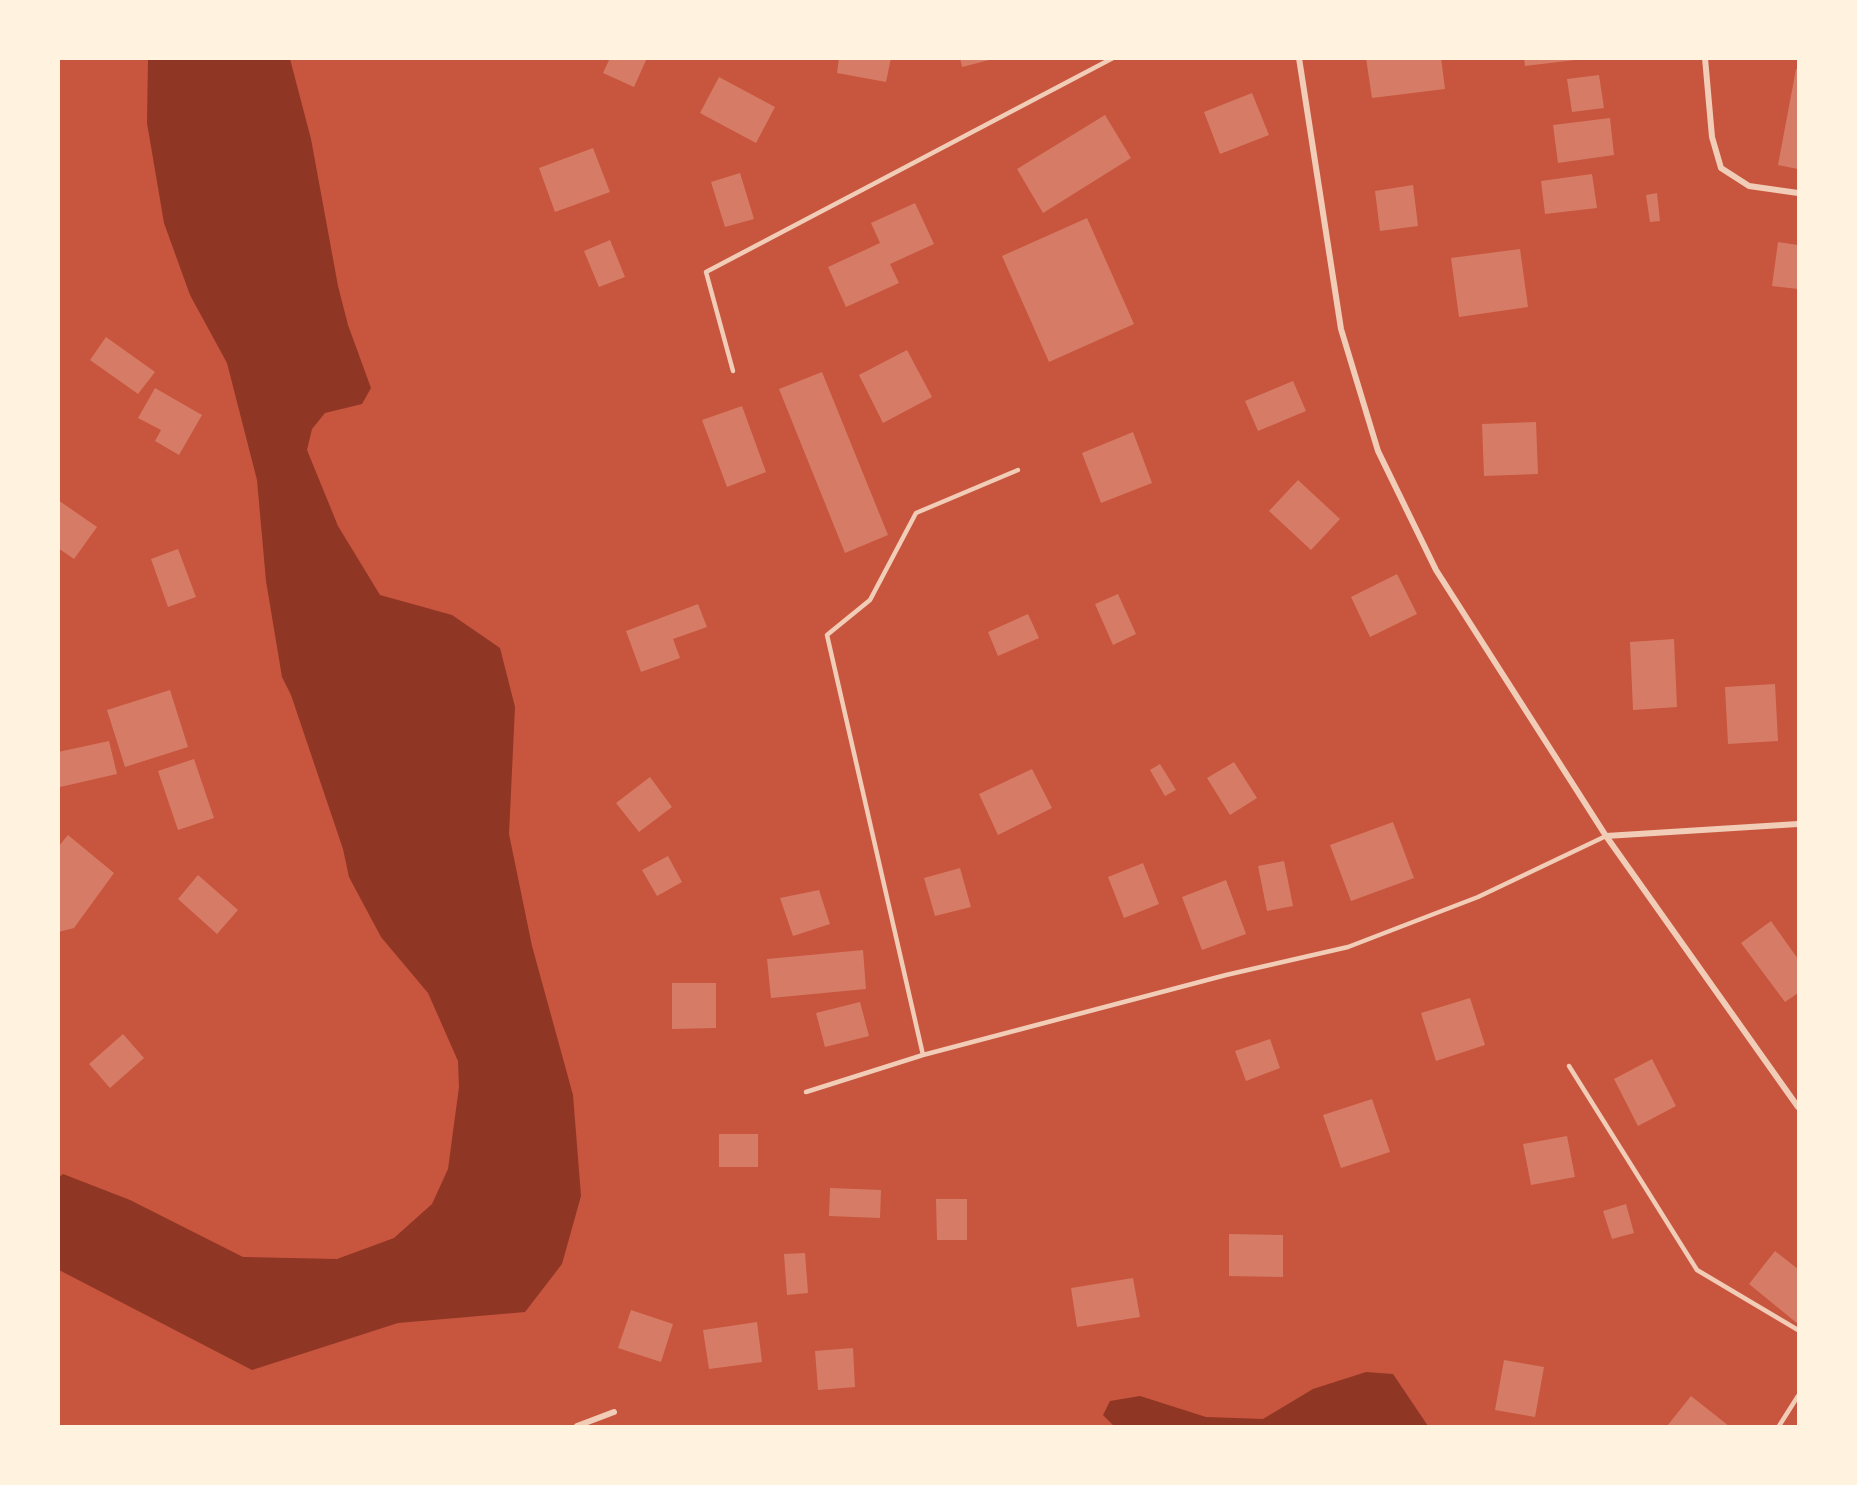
<!DOCTYPE html>
<html>
<head>
<meta charset="utf-8">
<style>
	body { margin:0 }
	#map { position:relative; width:1857px; height:1485px; overflow:hidden; background:#c8553d; font-family:Raleway,sans-serif }
	canvas { display:block }
	.frame { position:absolute; inset:0; border:60px solid #fff3e0; pointer-events:none }
</style>
</head>
<body>
<div id="map">
<canvas width="1857" height="1485"></canvas>
<div class="frame"></div>
</div>
<script>
const c = document.querySelector('canvas').getContext('2d');
c.lineJoin = 'round';
function paint(path, color) { c.fillStyle = color; c.fill(path, 'evenodd'); }
function stroke(path, color, width, dash) { c.strokeStyle = color; c.lineWidth = width; c.lineCap = dash ? 'butt' : 'round'; c.setLineDash(dash || []); c.stroke(path); }
paint(new Path2D(`
	M148,59H290L311,139L338,286L348,325L371,388L362,404L325,413L312,429L307,450L338,526L380,595L452,615L500,648L515,707L509,834L532,946L573,1095L581,1196L562,1264L525,1312L398,1323L252,1370L59,1270V1177L63,1174L130,1200L243,1257L337,1259L394,1238L432,1204L448,1169L459,1087L458,1061L428,993L381,937L349,877L343,849L291,695L282,677L266,581L257,480L227,363L190,295L164,223L147,123Z
	M1366,1372L1393,1374L1428,1426H1114L1103,1415L1110,1401L1140,1396L1206,1417L1263,1419L1313,1389Z`), '#8f3625');
paint(new Path2D(`
	M610,58H647L634,87L603,73Z
	M839,58H891L886,82L837,73Z
	M960,58H993V59L962,67Z
	M1366,58H1441L1445,89L1372,98Z
	M1524,58H1575V60L1525,66Z
	M1796,69H1798V169L1778,165Z
	M1599,75L1604,108L1572,112L1567,79Z
	M719,77L775,107L756,143L700,113Z
	M1252,93L1269,135L1220,154L1204,112Z
	M1105,115L1131,158L1043,213L1017,169Z
	M1610,118L1614,155L1558,163L1553,125Z
	M593,148L610,192L555,212L539,168Z
	M740,173L754,219L725,227L711,182Z
	M1592,174L1597,208L1545,214L1541,181Z
	M1413,185L1418,226L1380,231L1375,191Z
	M1657,193L1660,221L1650,222L1646,195Z
	M915,203L934,244L890,264L899,283L846,307L828,267L880,243L871,223Z
	M1087,218L1134,324L1049,362L1002,256Z
	M610,240L625,277L599,287L584,251Z
	M1778,242L1798,245V289L1772,286Z
	M1520,249L1528,307L1459,317L1451,258Z
	M106,337L155,372L138,394L90,360Z
	M907,350L932,397L883,423L859,375Z
	M822,372L888,535L845,553L779,389Z
	M1293,381L1306,411L1258,431L1245,401Z
	M155,388L202,415L179,455L155,441L161,430L138,418Z
	M742,406L766,472L727,487L702,420Z
	M1536,422L1538,474L1484,476L1482,424Z
	M1133,432L1152,483L1101,503L1082,453Z
	M1298,480L1340,519L1311,550L1269,511Z
	M58,500L97,527L74,559L58,548Z
	M178,549L196,597L168,607L151,559Z
	M1397,574L1417,614L1370,637L1351,597Z
	M1118,594L1136,634L1113,645L1095,604Z
	M698,604L707,627L673,639L680,658L641,672L626,631Z
	M1028,614L1039,638L998,656L988,632Z
	M1674,639L1677,707L1633,710L1630,642Z
	M1775,684L1778,741L1728,744L1725,687Z
	M170,690L188,747L125,767L107,710Z
	M109,741L117,774L60,787L58,752Z
	M194,759L214,818L178,830L158,771Z
	M1234,762L1257,798L1230,815L1207,778Z
	M1160,764L1176,790L1165,796L1150,770Z
	M1032,769L1052,808L998,835L979,794Z
	M650,777L672,807L639,832L616,803Z
	M1393,822L1414,878L1351,901L1330,845Z
	M68,835L114,873L74,928L58,932V847Z
	M668,856L682,882L657,896L642,870Z
	M1284,861L1293,906L1267,911L1258,866Z
	M1143,863L1159,904L1124,918L1108,877Z
	M960,868L971,907L935,916L924,878Z
	M198,875L238,910L217,934L178,899Z
	M1226,880L1246,934L1202,950L1182,897Z
	M819,890L830,924L793,936L780,898Z
	M1771,921L1798,959V993L1785,1002L1741,943Z
	M863,950L866,989L771,998L767,959Z
	M672,983H716V1028L672,1029Z
	M1470,998L1485,1045L1436,1061L1421,1013Z
	M860,1002L869,1036L825,1047L816,1013Z
	M123,1034L144,1058L110,1088L89,1064Z
	M1270,1039L1280,1068L1246,1081L1235,1051Z
	M1652,1059L1676,1106L1638,1126L1614,1079Z
	M1372,1099L1390,1152L1341,1168L1323,1115Z
	M719,1134H758V1167H719Z
	M1567,1136L1575,1177L1531,1185L1523,1144Z
	M830,1188L881,1190L880,1218L829,1216Z
	M936,1199H967V1240H937Z
	M1626,1204L1634,1233L1612,1239L1603,1211Z
	M1229,1234L1283,1235V1277L1229,1276Z
	M1775,1251L1798,1269V1324L1749,1284Z
	M805,1253L808,1293L787,1295L784,1254Z
	M1133,1278L1140,1317L1077,1327L1071,1288Z
	M631,1310L673,1324L661,1362L618,1348Z
	M757,1322L762,1362L709,1369L703,1330Z
	M853,1348L855,1387L818,1390L815,1351Z
	M1504,1360L1544,1367L1535,1417L1495,1410Z
	M1691,1396L1729,1426H1667Z`), '#d67c66');
stroke(new Path2D(`
	M733,371L706,272L1113,58
	M923,1055L827,635L870,600L916,513L1018,470
	M1569,1066L1697,1270L1798,1330
	M806,1092L923,1055L1226,975L1348,947L1478,897L1606,836
	M1779,1426L1798,1396`), '#f1ccb7', 4.5);
stroke(new Path2D(`
	M1299,58L1341,329L1378,451L1436,570L1606,836L1798,1107
	M1705,58L1712,137L1721,168L1749,186L1798,193
	M1606,836L1798,824
	M577,1426L614,1412`), '#f1ccb7', 6);
</script>
</body>
</html>
